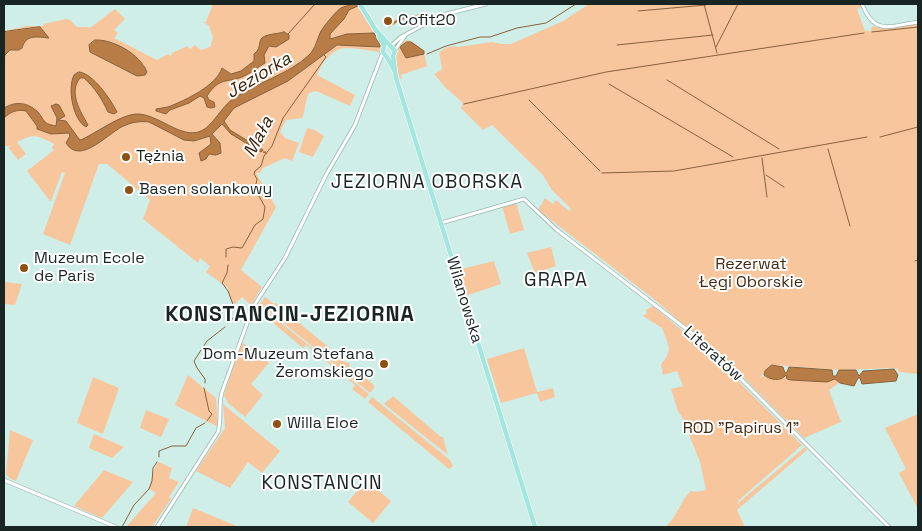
<!DOCTYPE html>
<html>
<head>
<meta charset="utf-8">
<style>
	body { margin:0 }
	#map { position:relative; width:922px; height:531px; overflow:hidden; background:#cfeee8; font-family:"Space Grotesk",sans-serif }
	canvas { display:block }
	.frame { position:absolute; inset:0; border:5px solid #192523; pointer-events:none }
</style>
</head>
<body>
<div id="map">
<canvas width="922" height="531"></canvas>
<div class="frame"></div>
</div>
<script>
const c = document.querySelector('canvas').getContext('2d');
c.lineJoin = 'round';
function paint(path, color) { c.fillStyle = color; c.fill(path, 'evenodd'); }
function stroke(path, color, width, dash) { c.strokeStyle = color; c.lineWidth = width; c.lineCap = dash ? 'butt' : 'round'; c.setLineDash(dash || []); c.stroke(path); }
function drawText(font, color, halo, rows, align = 'center') {
  c.font = font + ' "Space Grotesk",sans-serif'; c.lineWidth = 4; c.setLineDash([]); c.textBaseline = 'middle'; c.strokeStyle = halo; c.fillStyle = color; for (const [text, x, y, turn = 0] of rows) {
    c.save(); c.translate(x, y); c.rotate((+turn || 0) * Math.PI / 180); c.textAlign = isNaN(turn) ? turn : align; if (halo) c.strokeText(text, 0, 0); c.fillText(text, 0, 0); c.restore();
  }
}
paint(new Path2D(`
	M213,4H356L381,44L380,53L375,51C366,51 349,46 340,49C330,52 320,65 317,75L355,95L350,106L316,91L309,93C305,100 306,110 302,118L286,120L280,132L285,138L299,143L292,161L285,158L263,168L260,173H256L276,207L241,270L262,287L251,305L242,297L235,304L231,301L228,288L206,272L210,266L200,258L198,263L143,219L150,200L107,164H99L70,245L43,234L65,173L62,172L51,201H50L27,171L54,150L52,148L54,144C37,135 35,133 17,142L26,154L18,160L8,147L12,146H4V31L27,26H44L43,24L66,19L70,20L77,27H91L115,9L125,19L114,30L118,33L114,38L157,60L168,54L171,56L172,53L187,46L190,49L195,45L201,50L210,47L213,38L209,26L204,22H206Z
	M589,4H860L861,8L857,9L865,31H871L872,26L880,28L918,23V374L899,372L897,369L893,368L838,370L773,365L760,377L765,376L779,380L787,375L835,379L839,383L829,390L841,422L804,438L732,366L655,300L538,210L545,198L553,204L556,200L569,211L571,209L552,190L543,175L492,125L483,130L461,108L463,103L445,87L434,74L440,71L442,68L439,53L445,48L456,46L457,47L492,42L500,44H511L563,21Z
	M408,40C423,47 424,51 427,66L401,75L402,79H400C396,66 392,45 408,40Z
	M307,128L315,130L324,136L313,157L299,152Z
	M516,202L524,230L510,234L502,206Z
	M551,247L556,266L535,273L527,253Z
	M494,261L501,284L465,296L457,270Z
	M4,282L22,284L15,305L4,304Z
	M265,297L274,304L276,303L279,305L278,307L286,314L287,313L343,359L342,360L346,363L347,362L350,364L349,366L352,369L354,368L374,385V388L370,393L260,304Z
	M257,305H259L369,394L365,399L352,389L355,385L306,345L303,348L255,308Z
	M653,306L685,333L700,343L802,445L739,500L737,504L805,447L807,450L737,510L745,527H665C677,518 680,501 691,491L696,492L706,490L700,462L682,417L678,411L671,389L683,386L677,371L663,375L661,364C674,350 668,345 662,328L643,316L647,313L646,310Z
	M243,343L269,363L251,384L263,395L245,417L228,403L224,395L239,349Z
	M524,348L537,392L553,388L555,397L540,402L537,393L501,403L487,359Z
	M188,375L216,398L218,427L175,405Z
	M93,377L119,388L103,434L77,423Z
	M393,396L441,437H443L448,455L384,404Z
	M372,397L450,460L453,466L449,469L368,402Z
	M223,404L280,451L262,473L248,462L230,488L196,471L225,428Z
	M146,410L169,419L161,437L140,428Z
	M918,414V509L899,473L906,469L885,428Z
	M10,430L33,440L16,481L9,478L6,474Z
	M94,434L124,447L112,458L89,448Z
	M158,462L172,468L169,478L179,482L169,497L171,499L152,527H126L156,493L149,489C153,479 152,471 158,462Z
	M104,470L133,482L102,518L74,506Z
	M366,480L391,501L373,523L348,502Z
	M193,508L239,527H186Z`), '#f8c69d');
const water = new Path2D(`
	M352,4H362L349,10L344,19L330,34V39L347,34L374,33L380,45V47L337,45L288,81L234,108L224,121L230,130L263,150L261,152L231,134L222,124L212,134L220,143L221,153L216,155L209,154L206,159L201,161L199,153L211,144L210,136L194,141L184,140L149,122C142,121 132,122 126,125C110,130 81,167 66,143L70,136L69,133L51,134L37,129V126L26,111C17,109 10,112 4,118V108C16,101 27,102 38,112C41,115 42,119 45,122C48,125 53,125 56,126L57,118L51,106L56,104L59,105L65,116L58,120L66,121L79,139L81,140C96,133 120,115 136,114C158,113 181,140 201,131C213,126 221,107 233,99C257,82 288,75 309,55C316,48 317,39 321,31C324,26 337,10 341,8C345,6 348,6 352,4Z
	M40,27L49,38C37,37 26,34 22,48L19,50H10L5,55L4,59V32Z
	M284,32L289,35V39L276,47L269,46L264,55L265,63C259,66 254,71 248,74C230,85 221,74 207,96L209,100L214,102L215,107L211,108L207,107L204,98L200,96L189,103L170,110L166,114L156,111V109C160,108 164,108 168,107C186,100 216,86 222,68L231,74L241,71L254,61V54C261,48 258,46 261,39C264,34 278,34 284,32Z
	M95,40C113,39 140,54 147,72L145,75L137,76L90,52L89,45Z
	M407,42H411L424,51V54L406,58L400,47Z
	M79,72C93,73 111,100 117,112L114,114L108,112C102,99 95,88 84,78H80C68,93 81,112 88,125L86,127C73,120 67,88 74,75Z
	M772,365L783,367L785,373L787,372L789,367L832,370L833,376H836L839,370H856L859,376L863,371L894,369L898,375L896,381L862,384L860,378H858L854,386L840,383L835,379L827,382L791,380L787,379L786,375C781,382 770,380 764,375L765,371Z`);
paint(water, '#b87c46');
stroke(water, '#88623c', 1);
stroke(new Path2D(`
	M323,4H325
	M331,4H333
	M704,4L717,53
	M638,11L706,5
	M872,32L918,27
	M288,34L315,4
	M617,45L713,35
	M716,47L738,4
	M427,54L446,46L480,37H490L517,28L546,23L576,4
	M667,80L779,149
	M609,84L733,157
	M529,100L600,171
	M464,104L606,72L864,33
	M880,137L918,127
	M828,149L850,226
	M762,158L767,197
	M602,173L674,171L867,137
	M766,175L784,187
	M226,257V249L233,247L242,248L255,225L263,219L265,207L255,189L257,179L254,174L255,171L261,166L264,156L272,146L283,118L326,57L324,55
	M915,261L918,260
	M228,323L237,315L228,291L222,283L227,273L228,265
	M205,383V379L197,368L194,361L207,341L225,327
	M204,388L209,411L212,414L207,421
	M159,457V451L172,446H186L196,428L205,423
	M122,527L134,505L149,489L152,481L153,468L157,462`), '#88623c', 1);
stroke(new Path2D(`
	M389,26L400,19L423,15
	M264,152L266,153`), '#b87c46', 2.5);
const minor = new Path2D(`
	M862,4C875,36 889,26 918,22
	M391,46L401,37L442,15L486,4
	M395,50L405,36
	M441,223L524,199L557,230L706,344L889,527
	M4,480L116,527
	M157,527L218,432C222,419 218,406 222,392L253,307L285,258L326,175L355,125L383,52`);
const major = new Path2D(`
	M360,4L375,29L395,51L393,56L396,78L535,527
	M379,37L384,45L383,52L388,59
	M388,59L395,72`);
stroke(minor, '#99b7b1', 4.5);
stroke(major, '#fff', 5.5);
stroke(minor, '#fff', 3);
stroke(major, '#a3e6dd', 4.5);
for (const [x, y, r, color] of [
	[388,21,5,"#8d5211"],
	[126,157,5,"#8d5211"],
	[129,190,5,"#8d5211"],
	[24,268,5,"#8d5211"],
	[384,364,5,"#8d5211"],
	[277,424,5,"#8d5211"]
]) { const dot = new Path2D(); dot.arc(x, y, r, 0, 2 * Math.PI); c.fillStyle = color; c.fill(dot); stroke(dot, '#fff', 2); }
drawText('16px', '#192523', '#fff', [
	["Cofit20",398,21],
	["Tężnia",136,157],
	["Basen solankowy",139,190],
	["Muzeum Ecole",34,259],
	["de Paris",34,277],
	["Dom-Muzeum Stefana",374,355,"right"],
	["Żeromskiego",374,373,"right"],
	["Willa Eloe",287,424]
], 'left');
drawText('16px', '#442a12', '#fff', [
	["Rezerwat",751,265],
	["Łęgi Oborskie",751,283],
	["ROD \"Papirus 1\"",741,429]
]);
drawText('16px', '#192523', '#fff', [
	["Wilanowska",464,300,73],
	["Literatów",713,354,42]
]);
drawText('italic 18px', '#3b220a', '#fff', [
	["Jeziorka",259,76,-31],
	["Mała",259,137,-62]
]);
c.letterSpacing = '1px';
drawText('19px', '#192523', '#fff', [
	["JEZIORNA OBORSKA",427,183],
	["GRAPA",556,281],
	["KONSTANCIN",322,484]
]);
c.letterSpacing = '0px';
c.letterSpacing = '1px';
drawText('bold 21px', '#192523', '#fff', [
	["KONSTANCIN-JEZIORNA",290,315]
]);
c.letterSpacing = '0px';
</script>
</body>
</html>
